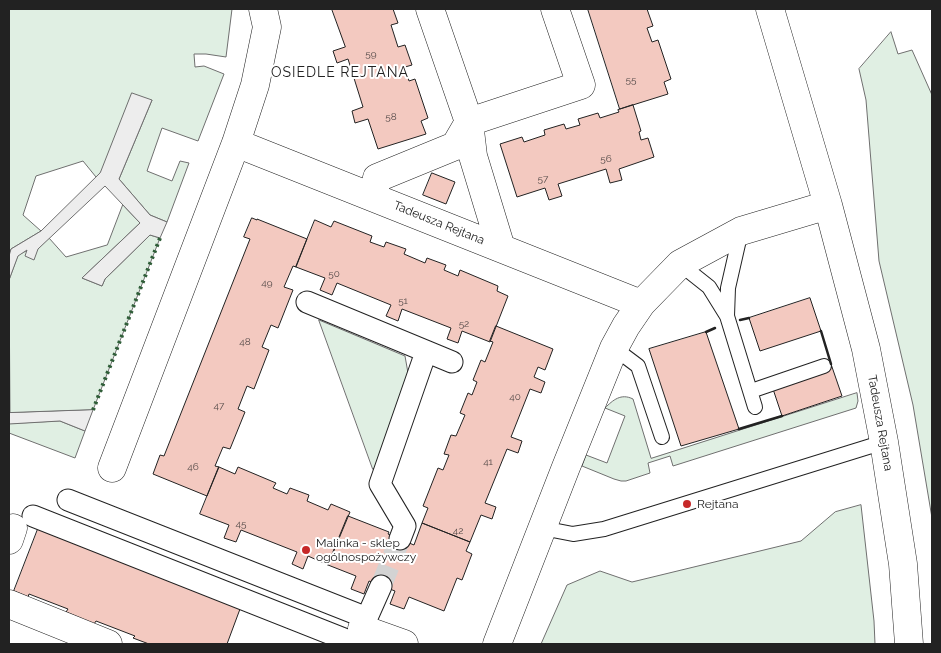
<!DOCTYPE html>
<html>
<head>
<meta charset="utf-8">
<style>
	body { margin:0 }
	#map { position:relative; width:941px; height:653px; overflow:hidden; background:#fff; font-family:Raleway,sans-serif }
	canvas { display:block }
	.frame { position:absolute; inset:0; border:10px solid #222; pointer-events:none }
</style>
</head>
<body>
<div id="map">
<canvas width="941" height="653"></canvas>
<div class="frame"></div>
</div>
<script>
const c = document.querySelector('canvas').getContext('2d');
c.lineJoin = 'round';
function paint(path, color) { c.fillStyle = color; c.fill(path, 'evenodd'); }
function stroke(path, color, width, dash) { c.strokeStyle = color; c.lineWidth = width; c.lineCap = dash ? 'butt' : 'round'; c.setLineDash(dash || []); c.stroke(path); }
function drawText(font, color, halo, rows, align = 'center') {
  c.font = font + ' Raleway,sans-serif'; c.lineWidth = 4; c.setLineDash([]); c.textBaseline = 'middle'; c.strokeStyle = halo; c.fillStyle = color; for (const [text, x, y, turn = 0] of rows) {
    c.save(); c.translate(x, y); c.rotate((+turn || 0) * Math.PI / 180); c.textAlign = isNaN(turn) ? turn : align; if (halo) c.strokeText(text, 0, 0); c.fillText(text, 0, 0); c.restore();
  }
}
const green = new Path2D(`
	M9,9H232L226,57L206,54H194L195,67L204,66L224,74L198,141L162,128L147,171L172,181L180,161L189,163L167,222L150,215L119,179L152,100L100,173L96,177L83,161L36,176L23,215L41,231L11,249L9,256Z
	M891,32L898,54L912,50L932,95V518L913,405L879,261L866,100L859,69Z
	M123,205L140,223L82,278L102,286L105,279L150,235L160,238L93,410L10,413L9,280L18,255L28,250L38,249L49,238L66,257L107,245Z
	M319,320L405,356L408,373L376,467L373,469Z
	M857,393L858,401L856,408L673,466L670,456L648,463L650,473L626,481H621L614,479L582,466L586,455L607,463L625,416L605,408C613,400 621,393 633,399L651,458Z
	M60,421L85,431L75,458L9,433V424Z
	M861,505L874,621L875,644H541L567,585L600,571L632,582L801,541L835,512Z`);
paint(green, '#e0efe3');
stroke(green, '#6f6f6f', 1);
const parking = new Path2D(`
	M132,93L152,100L119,179L150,215L167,222L160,238L150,235L105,279L102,286L82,278L140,223L105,186L38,249L34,260L25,256L27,250L18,256L9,280V256L11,249L41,231L100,173Z
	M93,410L85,431L60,421L9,424V413Z`);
paint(parking, '#ededed');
stroke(parking, '#6f6f6f', 1);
const building = new Path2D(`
	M332,9H393L398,23L391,25L398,47L405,45L412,65L405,67L409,81L415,79L428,118L421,121L426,134L378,149L368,119L355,123L352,111L363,107L348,59L337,63L333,51L345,47Z
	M588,9H647L653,26L647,28L652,42L658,40L671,79L664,82L668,94L620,109Z
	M633,105L641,131L639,132L641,140L648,138L654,157L619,169L622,180L610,183L606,169L558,184L562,196L549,200L545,188L517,197L500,144L522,137L524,142L545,135L544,130L564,124L566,129L580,125L578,119L598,113L600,118L619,112L618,110Z
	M432,173L455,182L446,204L423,195Z
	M252,218L257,220V219L307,239L296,267L293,266L284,287L293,290L278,328L271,325L262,347L269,350L254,389L247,386L238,409L245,412L230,449L223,447L215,466L219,467L207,496L153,474L160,455L164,456L250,239L244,237Z
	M315,220L331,227L334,221L372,236L370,242L384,247L386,242L406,249L404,254L425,263L427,258L446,265L444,270L458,276L460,270L498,286L497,291L508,296L490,342L462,331L458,343L447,339L451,328L402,309L398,321L386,316L391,305L337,283L332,295L320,290L325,278L296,267Z
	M810,298L821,331L760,351L749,318Z
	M496,326L553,349L545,370L538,367L534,377L545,382L541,393L530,389L511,437L522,441L518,453L507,449L485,503L496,507L492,519L481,515L470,542L422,523L428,508L423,506L438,468L443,470L449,455L444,454L451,435L456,436L465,415L460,413L468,393L472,395L477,382L473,380L481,360L485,362L493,342L490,341Z
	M706,332L739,429L681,446L649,349Z
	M831,364L842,396L782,416L771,383Z
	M219,467L235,474L238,467L276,483L273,488L287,494L290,488L309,495L307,501L328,510L331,504L350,512L328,565L308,556L303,569L292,564L297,552L241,530L236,542L224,538L229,525L200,514Z
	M348,516L389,532L388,534L414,545L422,523L470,542L466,551L472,554L462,580L457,578L444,611L409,597L404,609L390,604L395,591L369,581L364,594L351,589L356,576L328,565Z
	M38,529L240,609L227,644H149L133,638L135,636L96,621L94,624L66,612L68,609L29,594L28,597L14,591Z`);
paint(building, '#f3c9c0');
stroke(building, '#222', 1);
stroke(new Path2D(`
	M381,586L400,539`), '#d3d3d3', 21, [21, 11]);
const service = new Path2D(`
	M680,264L709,287L727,316L755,407
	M727,316L728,288L741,231
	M614,348L638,366L662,437
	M751,391L824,366
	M542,528L573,534L604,529L884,442`);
const pedestrian = new Path2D(`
	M307,302L452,362
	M68,500L367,618
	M33,516L354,643
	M400,539L405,526L380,484L426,352
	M361,631L381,586`);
const minor = new Path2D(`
	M430,9L469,122L473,156L501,248
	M770,9L828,205L866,349L884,442L903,564L909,644
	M236,143L641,304
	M373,197L377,178L455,146L469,122L581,85L555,9
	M112,468L236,143L255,85L267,27L263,9
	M9,540L13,528
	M9,604L108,644
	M362,629L404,644
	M497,644L566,467L614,348L626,326L641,304L680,264L741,231L828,205`);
stroke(service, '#222', 16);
stroke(pedestrian, '#222', 23);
stroke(minor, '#222', 29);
stroke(service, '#fff', 14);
stroke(pedestrian, '#fff', 21);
stroke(minor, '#fff', 28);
stroke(new Path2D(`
	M93,410L160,238`), '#2f5e38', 4, [2.5, 4]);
stroke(new Path2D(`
	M740,320L749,318
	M821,331L831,364
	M706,332L715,328
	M739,429L782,416`), '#222', 2.5);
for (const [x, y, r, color] of [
	[687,504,5,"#c62828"],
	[306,550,5,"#c62828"]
]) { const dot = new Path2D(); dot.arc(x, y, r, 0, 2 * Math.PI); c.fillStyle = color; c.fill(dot); stroke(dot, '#fff', 2); }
drawText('10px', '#564c4a', null, [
	["59",371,54],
	["55",631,80],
	["58",391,117],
	["56",606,159],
	["57",543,179],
	["50",334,274],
	["49",267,283],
	["51",403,301],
	["52",464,324],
	["48",245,342],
	["40",515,397],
	["47",219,406],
	["41",488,462],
	["46",193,467],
	["45",241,524],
	["42",458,531]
]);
drawText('12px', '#222', '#fff', [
	["Tadeusza Rejtana",439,223,22],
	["Tadeusza Rejtana",880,423,80]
]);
drawText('12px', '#222', '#fff', [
	["Rejtana",697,504],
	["Malinka - sklep",316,543],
	["ogólnospożywczy",316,557]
], 'left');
c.letterSpacing = '1px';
drawText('14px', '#222', '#fff', [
	["OSIEDLE REJTANA",340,73]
]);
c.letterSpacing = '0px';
</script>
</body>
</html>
